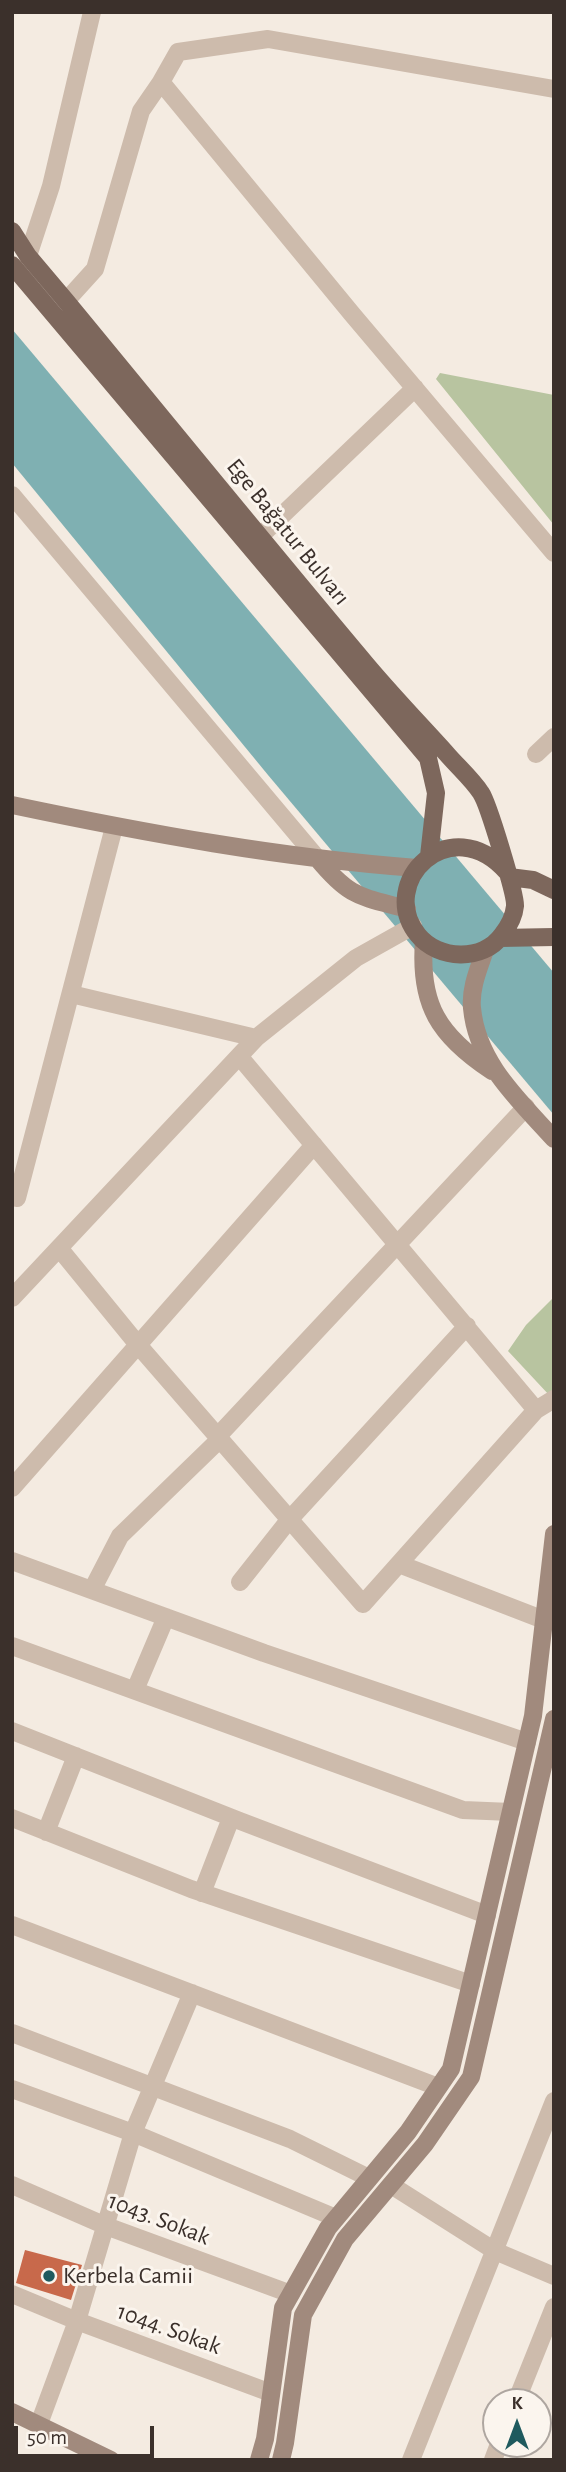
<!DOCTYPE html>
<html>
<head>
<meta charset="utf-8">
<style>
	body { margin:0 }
	#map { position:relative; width:566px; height:2472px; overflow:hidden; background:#f4ebe1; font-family:"Alegreya Sans",sans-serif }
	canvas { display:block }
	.frame { position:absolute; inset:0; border:14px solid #3b302b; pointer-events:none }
	.north { position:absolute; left:482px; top:2388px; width:70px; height:70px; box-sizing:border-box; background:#fbf5ee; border:2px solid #aea6a0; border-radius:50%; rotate:0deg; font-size:19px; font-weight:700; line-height:28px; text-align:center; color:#3b302b }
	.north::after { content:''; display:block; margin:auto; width:24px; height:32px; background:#1f5a5e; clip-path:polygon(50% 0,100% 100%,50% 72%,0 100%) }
	.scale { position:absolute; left:14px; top:2426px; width:140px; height:32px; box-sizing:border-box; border:4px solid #3b302b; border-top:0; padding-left:9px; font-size:21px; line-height:24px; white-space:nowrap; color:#3b302b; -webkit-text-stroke:5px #fbf5ee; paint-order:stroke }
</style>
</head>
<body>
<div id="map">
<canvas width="566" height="2472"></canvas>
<div class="frame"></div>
<div class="north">K</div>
<div class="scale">50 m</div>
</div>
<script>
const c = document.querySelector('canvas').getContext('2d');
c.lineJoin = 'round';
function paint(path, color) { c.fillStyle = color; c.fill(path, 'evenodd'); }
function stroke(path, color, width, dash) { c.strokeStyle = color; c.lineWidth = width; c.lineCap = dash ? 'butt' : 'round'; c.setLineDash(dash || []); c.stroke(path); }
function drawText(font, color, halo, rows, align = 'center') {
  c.font = font + ' "Alegreya Sans",sans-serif'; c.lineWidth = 6; c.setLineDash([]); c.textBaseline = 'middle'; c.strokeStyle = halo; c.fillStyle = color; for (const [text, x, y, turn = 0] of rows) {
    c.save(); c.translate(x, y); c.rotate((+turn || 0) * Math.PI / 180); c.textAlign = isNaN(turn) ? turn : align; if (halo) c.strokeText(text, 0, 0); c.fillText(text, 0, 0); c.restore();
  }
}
paint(new Path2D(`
	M440,373L554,395V525L436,379Z
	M554,1297V1392L550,1396L508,1351L526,1325Z`), '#b8c4a0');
paint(new Path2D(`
	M12,329L554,973V1115L268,775L12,463Z`), '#7fb0b2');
paint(new Path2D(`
	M25,2250L82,2265L71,2300L16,2283Z`), '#c8694b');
stroke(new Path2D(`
	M554,89L268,39L178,52L161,82L352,314L554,553
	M28,256L51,186L92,12
	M66,301L95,269L141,111L161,82
	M12,495L317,858
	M250,546L415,388
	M536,754L554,737
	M71,994L256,1038
	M239,1056L536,1410
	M12,1197L17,1198L114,827
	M59,1248L139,1346L363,1604L536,1410L554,1399
	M12,1298L256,1038L356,958L413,926
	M217,1437L526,1107
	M12,1488L314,1145
	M12,1561L264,1653L527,1742
	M399,1564L544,1620
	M240,1582L289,1520L467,1326
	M92,1590L120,1536L219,1440
	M12,1646L463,1810L511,1812
	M135,1690L166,1617
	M12,1731L240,1821L487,1915
	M12,1818L191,1889L471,1984
	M46,1832L76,1756
	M202,1893L231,1818
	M12,1925L438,2087
	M12,2033L290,2139L369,2178
	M12,2089L133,2133L336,2218
	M12,2185L106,2226L291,2294
	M391,2185L495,2251L554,2276
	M12,2294L77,2321L271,2393
	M516,2402L554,2307
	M39,2424L77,2321L133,2133L192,1993
	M411,2460L554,2101
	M493,2460L499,2444`), '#cdbbac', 18);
stroke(new Path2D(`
	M12,805C145,833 281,858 417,868
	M317,858C350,898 359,896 407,909
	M424,941C419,1005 439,1036 492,1071
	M485,950C479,968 470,988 472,1008C477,1063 519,1100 554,1139
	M12,2412L111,2460
	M259,2460L265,2439L283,2308L328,2228L408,2132L451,2069L533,1716L554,1534
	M281,2460L285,2443L303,2315L345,2239L425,2144L471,2077L554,1719`), '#a18a7d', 18);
stroke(new Path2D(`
	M12,231L28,256L66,301C164,420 261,539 360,657C387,690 417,721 446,753C457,766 472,779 481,793C488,803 516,895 515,906C514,917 509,926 502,935C483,962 438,960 418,935C376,883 450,808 507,872
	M12,265L428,758L436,793L429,856
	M509,877L533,880L554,890
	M500,938L554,937`), '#7d675c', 18);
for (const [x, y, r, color] of [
	[49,2276,7,"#1f5a5e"]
]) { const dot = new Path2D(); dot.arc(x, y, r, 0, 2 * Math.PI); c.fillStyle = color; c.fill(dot); stroke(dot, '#fbf5ee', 2.5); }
drawText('24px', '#3b302b', '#fbf5ee', [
	["Ege Bağatur Bulvarı",288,532,51],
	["1043. Sokak",159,2219,21],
	["1044. Sokak",169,2329,20]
]);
drawText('24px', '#3b302b', '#fbf5ee', [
	["Kerbela Camii",63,2276]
], 'left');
</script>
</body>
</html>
